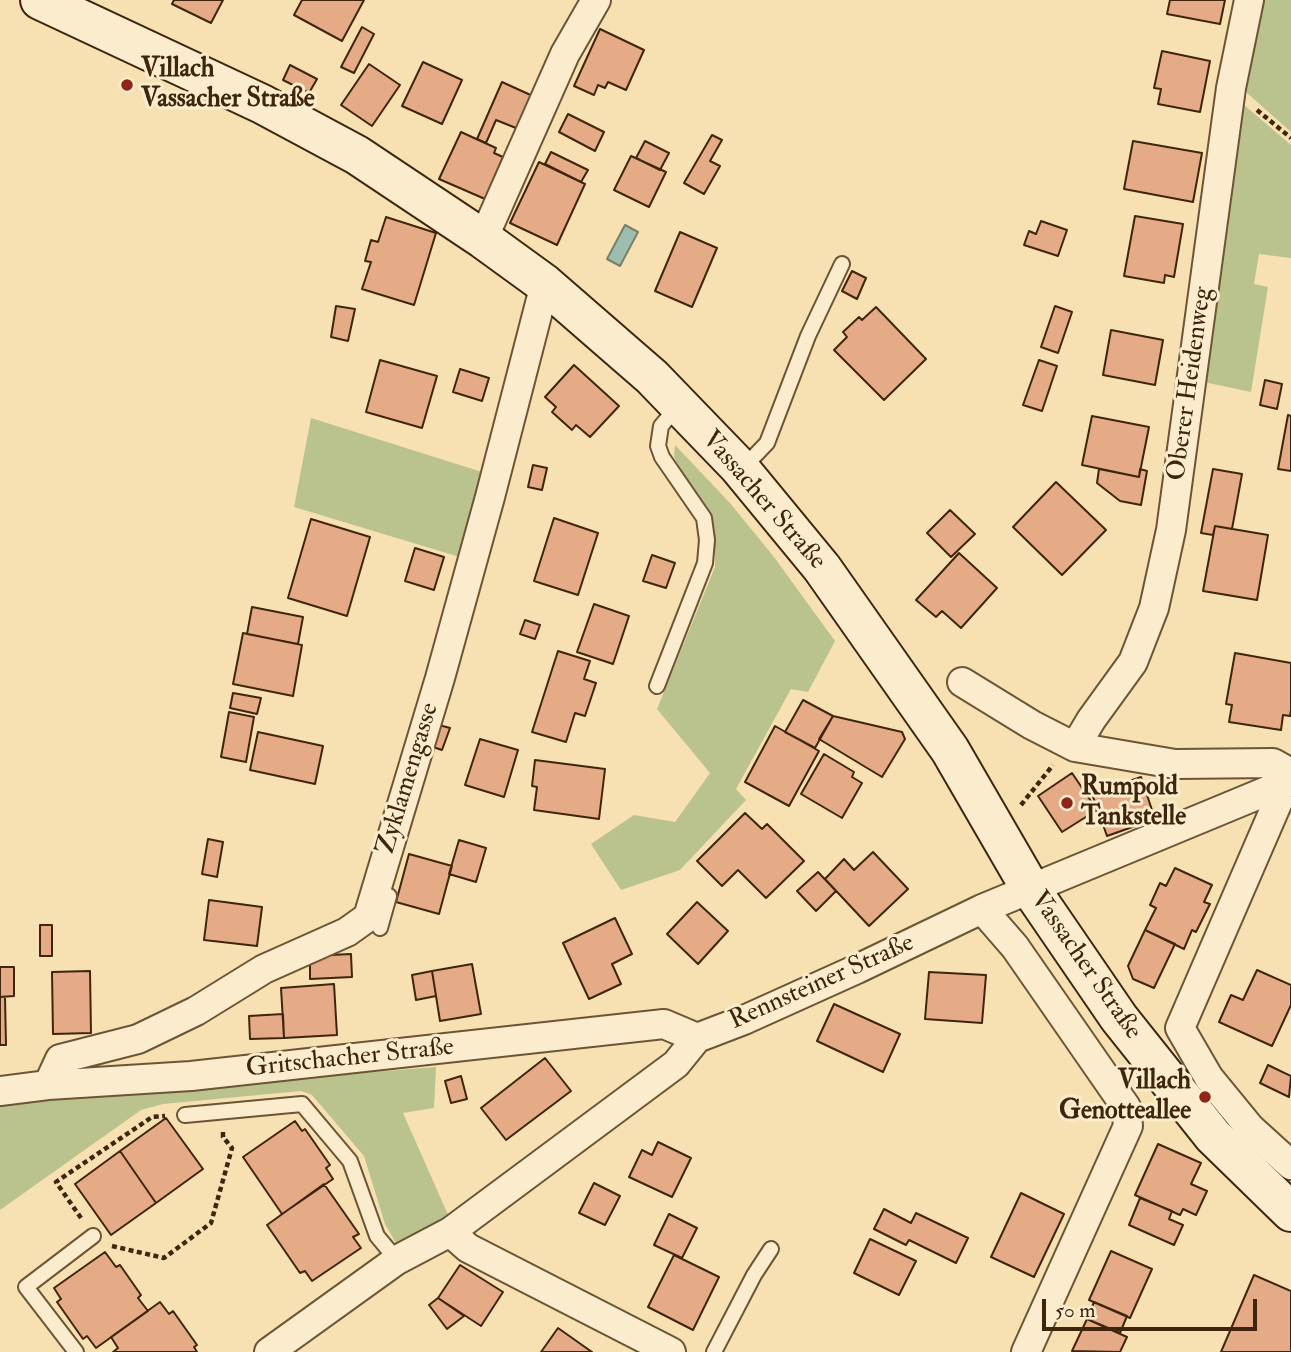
<!DOCTYPE html>
<html>
<head>
<meta charset="utf-8">
<style>
	body { margin:0 }
	#map { position:relative; width:1291px; height:1352px; overflow:hidden; background:#f7e1b2; font-family:"IM FELL Double Pica",serif }
	canvas { display:block }
	.scale { position:absolute; left:1042px; top:1299px; width:215px; height:32px; box-sizing:border-box; border:4px solid #3f250b; border-top:0; padding-left:9px; font-size:21px; line-height:24px; white-space:nowrap; color:#3f250b; -webkit-text-stroke:5px #faeccd; paint-order:stroke }
</style>
</head>
<body>
<div id="map">
<canvas width="1291" height="1352"></canvas>
<div class="scale">50 m</div>
</div>
<script>
const c = document.querySelector('canvas').getContext('2d');
c.lineJoin = 'round';
function paint(path, color) { c.fillStyle = color; c.fill(path, 'evenodd'); }
function stroke(path, color, width, dash) { c.strokeStyle = color; c.lineWidth = width; c.lineCap = dash ? 'butt' : 'round'; c.setLineDash(dash || []); c.stroke(path); }
function drawText(font, color, halo, rows, align = 'center') {
  c.font = font + ' "IM FELL Double Pica",serif'; c.lineWidth = 6; c.setLineDash([]); c.textBaseline = 'middle'; c.strokeStyle = halo; c.fillStyle = color; for (const [text, x, y, turn = 0] of rows) {
    c.save(); c.translate(x, y); c.rotate((+turn || 0) * Math.PI / 180); c.textAlign = isNaN(turn) ? turn : align; if (halo) c.strokeText(text, 0, 0); c.fillText(text, 0, 0); c.restore();
  }
}
paint(new Path2D(`
	M1261,0H1291V132L1246,92Z
	M1244,105L1291,145V258L1259,254L1254,284L1268,287L1251,392L1204,382Z
	M311,418L485,473L463,558L294,507Z
	M675,445L730,503L774,557L835,641L808,692L791,689L736,789L746,800L680,870L621,890L591,844L634,815L675,822L710,773L657,709L715,567V534L710,517L683,477L674,457Z
	M436,1067L434,1108L403,1113L449,1217L398,1247L385,1224L364,1156L312,1095L301,1091L163,1104L141,1110L0,1210V1102Z`), '#bac38e');
const water = new Path2D(`
	M625,225L638,232L620,266L607,259Z`);
paint(water, '#9dbdae');
stroke(water, '#77806d', 2);
const building = new Path2D(`
	M174,0H223L211,23L172,4Z
	M302,0H364L342,41L294,15Z
	M1170,0H1225L1220,24L1167,14Z
	M362,27L374,34L354,73L341,67Z
	M600,29L644,50L626,90L608,82L605,88L598,85L594,95L574,86Z
	M1162,51L1210,61L1200,112L1158,104L1161,89L1154,88Z
	M423,62L462,80L442,124L402,106Z
	M369,64L400,85L372,126L341,105Z
	M290,65L317,79L309,93L283,80Z
	M502,82L535,97L521,130L496,120L486,143L477,139Z
	M568,114L604,132L595,151L559,132Z
	M461,132L496,148L494,153L503,157L485,199L439,179Z
	M712,135L722,140L710,161L720,166L704,194L684,183Z
	M645,141L669,153L660,170L636,158Z
	M1133,141L1202,153L1193,202L1124,189Z
	M551,152L588,170L581,182L545,164Z
	M631,156L666,172L649,207L614,190Z
	M539,162L585,184L557,245L510,223Z
	M1135,216L1183,224L1174,277L1165,275L1164,283L1124,276Z
	M386,217L436,233L414,305L362,289L371,262L365,261L371,240L378,242Z
	M1041,221L1067,230L1058,256L1024,245L1029,231L1036,234Z
	M680,232L717,248L692,307L655,291Z
	M852,271L866,278L857,299L842,291Z
	M336,306L355,309L348,341L331,337Z
	M1055,306L1072,312L1058,353L1041,347Z
	M876,307L926,359L884,400L834,350L847,337L843,332L859,317L862,320Z
	M1111,330L1163,340L1155,385L1103,375Z
	M380,360L437,376L422,428L366,412Z
	M1039,360L1057,366L1042,411L1023,405Z
	M574,365L619,406L590,437L576,425L572,430L552,412L556,407L545,397Z
	M460,369L489,378L482,401L453,392Z
	M1265,380L1282,384L1277,409L1260,405Z
	M1288,415L1291,416V471L1278,469Z
	M1092,416L1149,427L1139,477L1082,465Z
	M533,465L547,468L542,490L528,487Z
	M1099,469L1139,477L1140,469L1147,471L1141,505L1120,501L1097,483Z
	M1213,469L1242,474L1232,529L1215,526L1213,535L1201,533Z
	M1056,482L1106,530L1062,575L1013,527Z
	M950,510L975,534L951,557L927,533Z
	M554,518L598,533L578,595L534,581Z
	M311,519L370,537L347,616L288,598Z
	M1215,526L1268,535L1257,600L1203,591Z
	M415,548L444,557L434,590L405,581Z
	M959,553L997,588L961,628L942,611L936,617L916,600Z
	M652,555L675,563L666,588L643,581Z
	M594,604L629,616L613,664L577,652Z
	M252,607L303,617L298,644L247,634Z
	M525,620L540,625L535,639L520,634Z
	M243,633L302,645L293,696L233,684Z
	M558,651L590,661L584,679L596,683L585,716L575,713L566,742L532,732Z
	M1235,653L1291,663V710L1290,716L1283,715L1281,730L1229,722L1232,705L1226,704Z
	M233,693L261,698L257,714L230,708Z
	M803,700L833,716L815,748L785,732Z
	M229,712L254,717L246,762L221,757Z
	M833,716L902,732L905,739L882,777L819,739Z
	M439,725L450,728L442,750L433,747Z
	M775,726L819,751L789,806L745,782Z
	M258,732L323,746L315,784L250,770Z
	M480,739L518,750L504,797L465,785Z
	M824,754L854,772L852,777L862,783L842,818L801,794Z
	M535,760L605,769L599,819L534,810L537,787L532,786Z
	M1072,773L1097,810L1062,832L1038,796Z
	M1141,777L1155,819L1107,836L1092,794Z
	M745,813L762,829L767,824L804,861L766,898L738,870L722,886L697,861Z
	M208,839L223,842L217,877L202,874Z
	M459,840L486,848L476,882L449,874Z
	M873,852L908,889L869,926L825,879L844,859L854,870Z
	M409,854L452,866L439,914L396,902Z
	M1175,868L1212,885L1204,902L1210,904L1196,932L1192,930L1184,949L1145,930L1156,908L1150,905L1160,883L1166,886Z
	M818,872L836,891L816,911L797,891Z
	M209,900L262,907L257,946L204,940Z
	M697,902L728,931L698,964L667,934Z
	M615,918L632,954L612,964L621,984L589,999L563,943Z
	M40,925H52V956H40Z
	M1145,930L1175,944L1154,988L1133,979L1128,966Z
	M351,954L352,977L310,979V956Z
	M472,964L481,1014L440,1021L432,971Z
	M0,967H14V996L0,997Z
	M1257,970L1291,985V1005L1272,1046L1219,1022L1231,995L1243,1000Z
	M90,971L91,1033L53,1034L52,972Z
	M432,971L436,996L416,1000L412,975Z
	M929,972L986,975L982,1023L925,1019Z
	M334,984L337,1035L284,1038L281,988Z
	M0,997H5L6,1045H0Z
	M834,1004L900,1034L883,1072L817,1041Z
	M283,1014L284,1038L250,1039L249,1016Z
	M545,1058L571,1091L506,1140L481,1108Z
	M1268,1065L1291,1076L1289,1097L1260,1083Z
	M461,1076L467,1099L451,1103L445,1081Z
	M166,1118L203,1169L156,1203L120,1151Z
	M295,1121L302,1131L305,1129L330,1165L326,1168L333,1179L282,1214L243,1157Z
	M658,1142L691,1158L672,1197L629,1177L642,1150L652,1155Z
	M1158,1144L1201,1163L1191,1184L1207,1191L1196,1215L1183,1209L1180,1215L1135,1195Z
	M120,1151L156,1203L111,1235L75,1184Z
	M594,1183L620,1196L605,1225L579,1213Z
	M324,1184L359,1234L353,1237L361,1248L312,1281L305,1271L300,1273L267,1225Z
	M1021,1193L1064,1214L1034,1277L991,1257Z
	M1140,1198L1172,1211L1169,1219L1183,1225L1174,1245L1129,1225Z
	M884,1209L911,1223L916,1213L968,1238L956,1263L909,1240L906,1245L874,1229Z
	M669,1214L697,1228L682,1258L654,1245Z
	M870,1239L916,1261L899,1295L854,1273Z
	M1111,1251L1152,1269L1130,1318L1089,1300Z
	M105,1252L116,1267L120,1265L141,1295L138,1298L148,1311L96,1348L87,1336L83,1339L57,1302L61,1299L54,1288Z
	M674,1255L719,1277L693,1330L648,1307Z
	M460,1265L503,1292L481,1326L438,1298Z
	M1254,1275L1291,1291V1352H1221Z
	M438,1298L464,1316L447,1329L429,1305Z
	M160,1302L169,1314L173,1311L197,1345L194,1347L197,1352H113L118,1348L111,1337Z
	M1094,1302L1127,1316L1120,1333L1087,1319Z
	M1087,1319L1127,1337L1120,1352L1072,1351Z
	M558,1328L592,1352H541Z`);
paint(building, '#e5ab86');
stroke(building, '#3f250b', 2);
const service = new Path2D(`
	M742,469L767,443L808,336L842,264
	M657,686L705,563L707,540L704,518L662,457L658,446L661,426L678,406
	M380,928L389,896
	M185,1115L302,1104L350,1161L377,1236L397,1260
	M76,1352L26,1287L93,1236
	M714,1352L754,1275L771,1249`);
const minor = new Path2D(`
	M1249,0L1231,88L1171,530L1154,608L1133,662L1091,720L1075,747L1175,764L1273,763L1282,768L1286,783
	M483,239L565,54L596,0
	M962,682L1032,725L1075,747
	M1291,776L1286,783L1180,1028L1209,1078L1250,1128L1291,1165
	M982,909L1015,947L1126,1107L1128,1126L1026,1352
	M48,1085L60,1059L138,1039L196,1011L264,969L347,932L368,917L440,678L490,497L545,284
	M0,1091L48,1085L191,1076L664,1024L697,1038
	M450,1232L468,1248L671,1352
	M269,1352L397,1260L450,1232L676,1064L697,1038L744,1020L857,969L982,909L1291,781`);
const secondary = new Path2D(`
	M40,0L262,104L357,155L483,239L545,284L652,377L738,466L822,568L950,750L1030,888L1119,1018L1213,1136L1291,1212`);
stroke(service, '#6d5435', 18);
stroke(minor, '#6d5435', 32);
stroke(secondary, '#3f250b', 42);
stroke(new Path2D(`
	M1257,110L1291,138
	M1021,805L1053,765
	M81,1218L56,1182L152,1117L165,1116
	M112,1246L164,1258L211,1223L232,1148L223,1137V1130`), '#3f250b', 4.5, [5, 3.5]);
stroke(service, '#faeccd', 14);
stroke(minor, '#faeccd', 28);
stroke(secondary, '#faeccd', 38);
for (const [x, y, r, color] of [
	[127,85,7,"#8f2418"],
	[1067,803,7,"#8f2418"],
	[1205,1097,7,"#8f2418"]
]) { const dot = new Path2D(); dot.arc(x, y, r, 0, 2 * Math.PI); c.fillStyle = color; c.fill(dot); stroke(dot, '#faeccd', 2.5); }
drawText('bold 26px', '#3f250b', '#faeccd', [
	["Villach",141,70],
	["Vassacher Straße",141,100],
	["Rumpold",1081,788],
	["Tankstelle",1081,818],
	["Villach",1191,1082,"right"],
	["Genotteallee",1191,1112,"right"]
], 'left');
drawText('26px', '#3f250b', '#faeccd', [
	["Oberer Heidenweg",1191,384,-82],
	["Vassacher Straße",763,501,49],
	["Zyklamengasse",409,779,-73],
	["Vassacher Straße",1085,966,55],
	["Rennsteiner Straße",822,983,-24],
	["Gritschacher Straße",350,1059,-6]
]);
</script>
</body>
</html>
